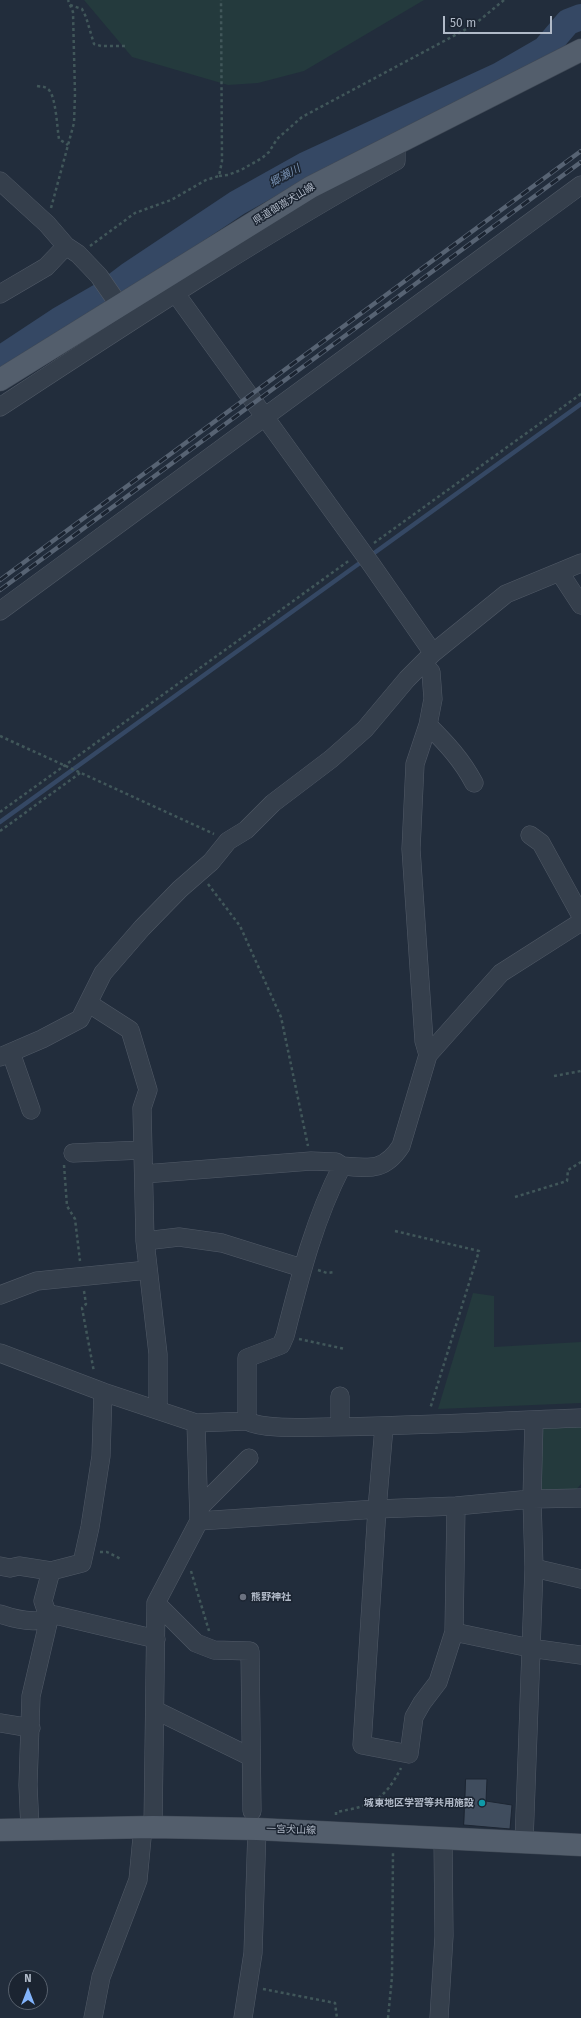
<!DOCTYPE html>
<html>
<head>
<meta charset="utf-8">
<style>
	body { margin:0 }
	#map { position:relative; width:581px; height:2018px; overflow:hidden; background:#222d3c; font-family:"Fira Sans",sans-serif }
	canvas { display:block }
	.north { position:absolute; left:8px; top:1970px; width:40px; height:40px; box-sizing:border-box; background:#1b2431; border:1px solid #57606d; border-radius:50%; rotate:0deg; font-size:11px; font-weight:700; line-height:16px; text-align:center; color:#b1bac8 }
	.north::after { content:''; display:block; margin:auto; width:14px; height:18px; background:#82b3fb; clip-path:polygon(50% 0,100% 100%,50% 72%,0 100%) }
	.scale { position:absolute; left:443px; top:16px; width:109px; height:18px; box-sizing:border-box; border:2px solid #b1bac8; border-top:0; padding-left:5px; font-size:12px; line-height:14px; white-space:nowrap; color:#b1bac8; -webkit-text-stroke:3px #1b2431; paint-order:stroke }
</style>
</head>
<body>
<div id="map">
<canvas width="581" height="2018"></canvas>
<div class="north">N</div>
<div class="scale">50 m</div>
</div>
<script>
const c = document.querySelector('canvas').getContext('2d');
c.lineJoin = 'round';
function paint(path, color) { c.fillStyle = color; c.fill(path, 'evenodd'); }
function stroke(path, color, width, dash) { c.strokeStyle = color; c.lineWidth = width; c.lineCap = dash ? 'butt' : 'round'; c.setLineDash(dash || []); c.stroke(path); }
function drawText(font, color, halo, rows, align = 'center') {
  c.font = font + ' "Fira Sans","Noto Sans JP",sans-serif'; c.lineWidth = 3; c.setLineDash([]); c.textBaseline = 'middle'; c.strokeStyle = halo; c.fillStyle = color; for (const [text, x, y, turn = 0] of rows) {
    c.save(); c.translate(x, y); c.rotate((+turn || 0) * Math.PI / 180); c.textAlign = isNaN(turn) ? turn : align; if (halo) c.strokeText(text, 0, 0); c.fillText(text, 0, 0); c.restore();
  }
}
paint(new Path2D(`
	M84,0H424L304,71L258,83L228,85L132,57Z
	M473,1293L494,1296V1347L581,1342V1403L438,1409Z
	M581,1425V1484L576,1490L539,1491L541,1426Z`), '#243a3d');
stroke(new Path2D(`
	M370,556L581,404
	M0,822L364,560`), '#354864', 4.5);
stroke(new Path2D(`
	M0,359L59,320L104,294L129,275L237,203L305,165L500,75L545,49L568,22L581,17`), '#354864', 26);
const building = new Path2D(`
	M466,1779H487L486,1801L512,1805L510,1829L464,1825Z`);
paint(building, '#404d5e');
stroke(building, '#1d2633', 1);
const minor = new Path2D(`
	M0,181L47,224L66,246L78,254L99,276L119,305
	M168,283L371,564L433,653
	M0,294L46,267L66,246
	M0,407C130,322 260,236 396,161V143
	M560,573L581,605
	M0,611L581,185
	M423,663L431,672L433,699L428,725L415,764L411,849L424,1041L428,1055
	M428,725C446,743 462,760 474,783
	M530,835L541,843L581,916
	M88,1003L130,1030L148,1090L142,1108L145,1241L158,1354V1409
	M11,1053L31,1110
	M0,1057L42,1039L80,1019L103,973L142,928L180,889L211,862L228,841L246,830L273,803L331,759L365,729L407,679L433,653L506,594L581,563
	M73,1153L142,1150
	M144,1174L311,1161L336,1162L342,1166
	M145,1241L179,1237L222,1243L302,1268
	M0,1295L37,1281L148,1270
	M0,1353L103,1392L196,1423L247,1421C264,1430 308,1427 328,1427C413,1426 497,1421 581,1418
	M340,1396V1427
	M247,1421V1358L281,1345L285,1336C300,1277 314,1220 342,1166C369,1168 384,1172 401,1146L428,1055L501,973L581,922
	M384,1427L377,1509L362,1745L409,1754L414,1717L422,1703L438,1682L454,1632L456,1506
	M200,1507L249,1458
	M199,1521L377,1509L456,1506L532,1499L581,1498
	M0,1566L10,1568L19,1566L51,1571L82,1563L90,1527L101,1456L103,1392
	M534,1568L581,1579
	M156,1603L196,1643L214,1650L250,1651L252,1811
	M0,1614C17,1620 39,1625 55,1615L156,1639
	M454,1632L530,1648L581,1655
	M155,1710L251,1757
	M0,1723L31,1728
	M153,1827L156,1603L199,1521L196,1423
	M30,1829L28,1785L31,1696L49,1619L43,1601L51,1571
	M524,1842L534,1568L532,1499L534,1420
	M93,2018L101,1977L138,1880L143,1827
	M243,2018L253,1953L257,1829
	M439,2018L444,1936L443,1838`);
const major = new Path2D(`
	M0,380L311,187L581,50
	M0,1830L153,1827L257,1829L581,1845`);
stroke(minor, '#515a67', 19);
stroke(major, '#3f4855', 23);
stroke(new Path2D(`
	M70,5L82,9L86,17L94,44L101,46H126
	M37,86C42,87 45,86 49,90C56,98 57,127 59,139L68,145
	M219,176L228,175L241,170L262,158L269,152L277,139L302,117L461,32L475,24L504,0
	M51,208L74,123L75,94L73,12L68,0
	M90,246L135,213L171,200L206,180L219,176L222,161L221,0
	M374,543L581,394
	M0,736L214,834
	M0,812L350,560
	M0,831L80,773
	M208,884L240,926L281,1017L308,1146
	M554,1076L581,1071
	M64,1165L67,1206L75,1219L80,1261
	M515,1197L567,1181L568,1170L581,1162
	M395,1231L479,1251L430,1409
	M318,1270L327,1273L335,1272
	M84,1291L86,1304L82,1308L94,1372
	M299,1339L345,1349
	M100,1552H107L121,1559
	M191,1571L209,1631
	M336,1815V1812C371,1806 384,1801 401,1768
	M263,1989L335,2003L337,2018
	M388,2018L392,1977L393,1853`), '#41575a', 2.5, [3, 3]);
stroke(minor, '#353f4c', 18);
stroke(major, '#535e6c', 22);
const rail = new Path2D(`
	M0,580L581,151
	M0,590L581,162`);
stroke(rail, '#576373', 4.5);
stroke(rail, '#1b2431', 3, [9]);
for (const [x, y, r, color] of [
	[243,1597,4,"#6b7280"],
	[482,1803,4,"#0f9aa8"]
]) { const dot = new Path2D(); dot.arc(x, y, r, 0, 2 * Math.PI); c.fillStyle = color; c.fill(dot); stroke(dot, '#1b2431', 1.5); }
drawText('10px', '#b1bac8', '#1b2431', [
	["県道御嵩犬山線",284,204,-31],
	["一宮犬山線",291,1830,2]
]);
drawText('bold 10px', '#b1bac8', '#1b2431', [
	["熊野神社",251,1597],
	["城東地区学習等共用施設",474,1803,"right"]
], 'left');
drawText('italic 11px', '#7790b1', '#1b2431', [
	["郷瀬川",285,176,-29]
]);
</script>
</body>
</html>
